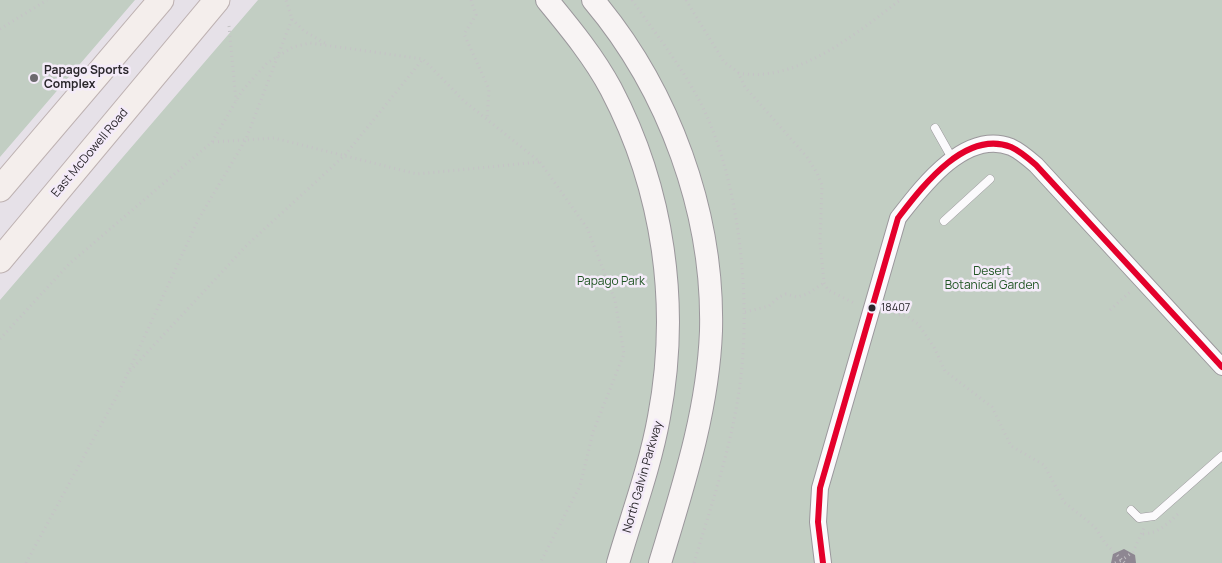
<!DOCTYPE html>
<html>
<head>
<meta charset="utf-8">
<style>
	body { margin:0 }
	canvas { display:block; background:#e6e1e8 }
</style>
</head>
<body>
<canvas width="1222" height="563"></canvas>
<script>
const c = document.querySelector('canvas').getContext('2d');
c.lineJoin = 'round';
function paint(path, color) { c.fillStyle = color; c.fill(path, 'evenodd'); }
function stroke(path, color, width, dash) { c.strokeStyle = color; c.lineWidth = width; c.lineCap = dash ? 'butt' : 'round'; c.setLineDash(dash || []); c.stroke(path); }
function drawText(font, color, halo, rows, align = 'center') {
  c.font = font + ' Manrope,sans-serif'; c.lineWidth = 5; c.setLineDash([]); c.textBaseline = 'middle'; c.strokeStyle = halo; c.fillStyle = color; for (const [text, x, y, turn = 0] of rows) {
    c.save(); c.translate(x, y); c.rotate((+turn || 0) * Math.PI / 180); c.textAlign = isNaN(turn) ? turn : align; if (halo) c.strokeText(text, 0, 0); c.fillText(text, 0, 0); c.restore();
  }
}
paint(new Path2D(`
	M0,0H135L0,157Z
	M258,0H1222V563H0V300Z`), '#c2cec3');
paint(new Path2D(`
	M1124,549L1135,555L1136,563H1111L1113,554Z`), '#8e8792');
const service = new Path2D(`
	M935,128L953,160
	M944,221L990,179
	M1131,510L1139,518L1154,516L1222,456`);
const minor = new Path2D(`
	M823,563L818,522L820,488L898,218C922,187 965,129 1011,147C1020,151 1028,158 1036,165L1222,367`);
const secondary = new Path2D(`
	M547,0C570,28 594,57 611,89C664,190 680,306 659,417C650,467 632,515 618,563
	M593,0C669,90 714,213 711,331C708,411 683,487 660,563`);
const primary = new Path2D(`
	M0,189L161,0
	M0,260L217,0`);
stroke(service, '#9b979c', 9);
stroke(minor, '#9b979c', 18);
stroke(secondary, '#9b979c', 24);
stroke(primary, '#beb2b2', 27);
stroke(new Path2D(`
	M471,0L476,15L464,34L489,89L487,120
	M632,0C653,30 676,59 694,91C741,171 753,308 738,398C729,454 710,509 694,563
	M686,0L724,62L738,72L745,87L807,157L817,173L822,185L820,242L824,283L828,290L856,304
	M292,19L304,31L328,45
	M229,26L236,101
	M0,29L47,0
	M738,73C796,84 857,33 900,0
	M213,142L274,138L417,174L539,162
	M1110,310L1130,292
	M745,312L769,306L779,297L786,294L797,297L807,294L824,283
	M889,313L907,316L918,324L934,347L945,371L992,407L1011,446L1044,465L1064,502L1095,527L1105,543L1122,560L1133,552L1144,528
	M0,339L69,264L212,142L242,91L267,63L293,47L310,43L423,59L464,101L540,162L587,228L615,300L624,354L593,432L580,486L540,563
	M130,371L247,245L345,155L423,59
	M1143,534C1159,533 1167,524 1179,513
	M26,563L119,392L198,220L246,139L292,19L286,0
	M1115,563L1122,560L1125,563`), '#c5c3c6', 3, [1, 4]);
stroke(service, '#fbfafc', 8);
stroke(minor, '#fbfafc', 16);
stroke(secondary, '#f8f4f4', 22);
stroke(primary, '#f4eeec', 25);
stroke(new Path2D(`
	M823,563L818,522L820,488L898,218C922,187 965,129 1011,147C1020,151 1028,158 1036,165L1222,367`), '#e4002b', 6);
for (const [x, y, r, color] of [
	[34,78,5,"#6c696e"],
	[872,308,4.5,"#2b282d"]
]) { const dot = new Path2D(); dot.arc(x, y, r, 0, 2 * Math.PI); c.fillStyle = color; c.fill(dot); stroke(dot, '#f4ebf9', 2); }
drawText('11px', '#2b282d', '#f4ebf9', [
	["18407",881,308]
], 'left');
drawText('bold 12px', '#2b282d', '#f4ebf9', [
	["Papago Sports",44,71],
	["Complex",44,85]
], 'left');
drawText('12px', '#2b282d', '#f4ebf9', [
	["East McDowell Road",90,153,-50],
	["North Galvin Parkway",643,477,-74]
]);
drawText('12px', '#215524', '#f4ebf9', [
	["Desert",992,272],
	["Botanical Garden",992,286],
	["Papago Park",611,282]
]);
</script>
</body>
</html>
